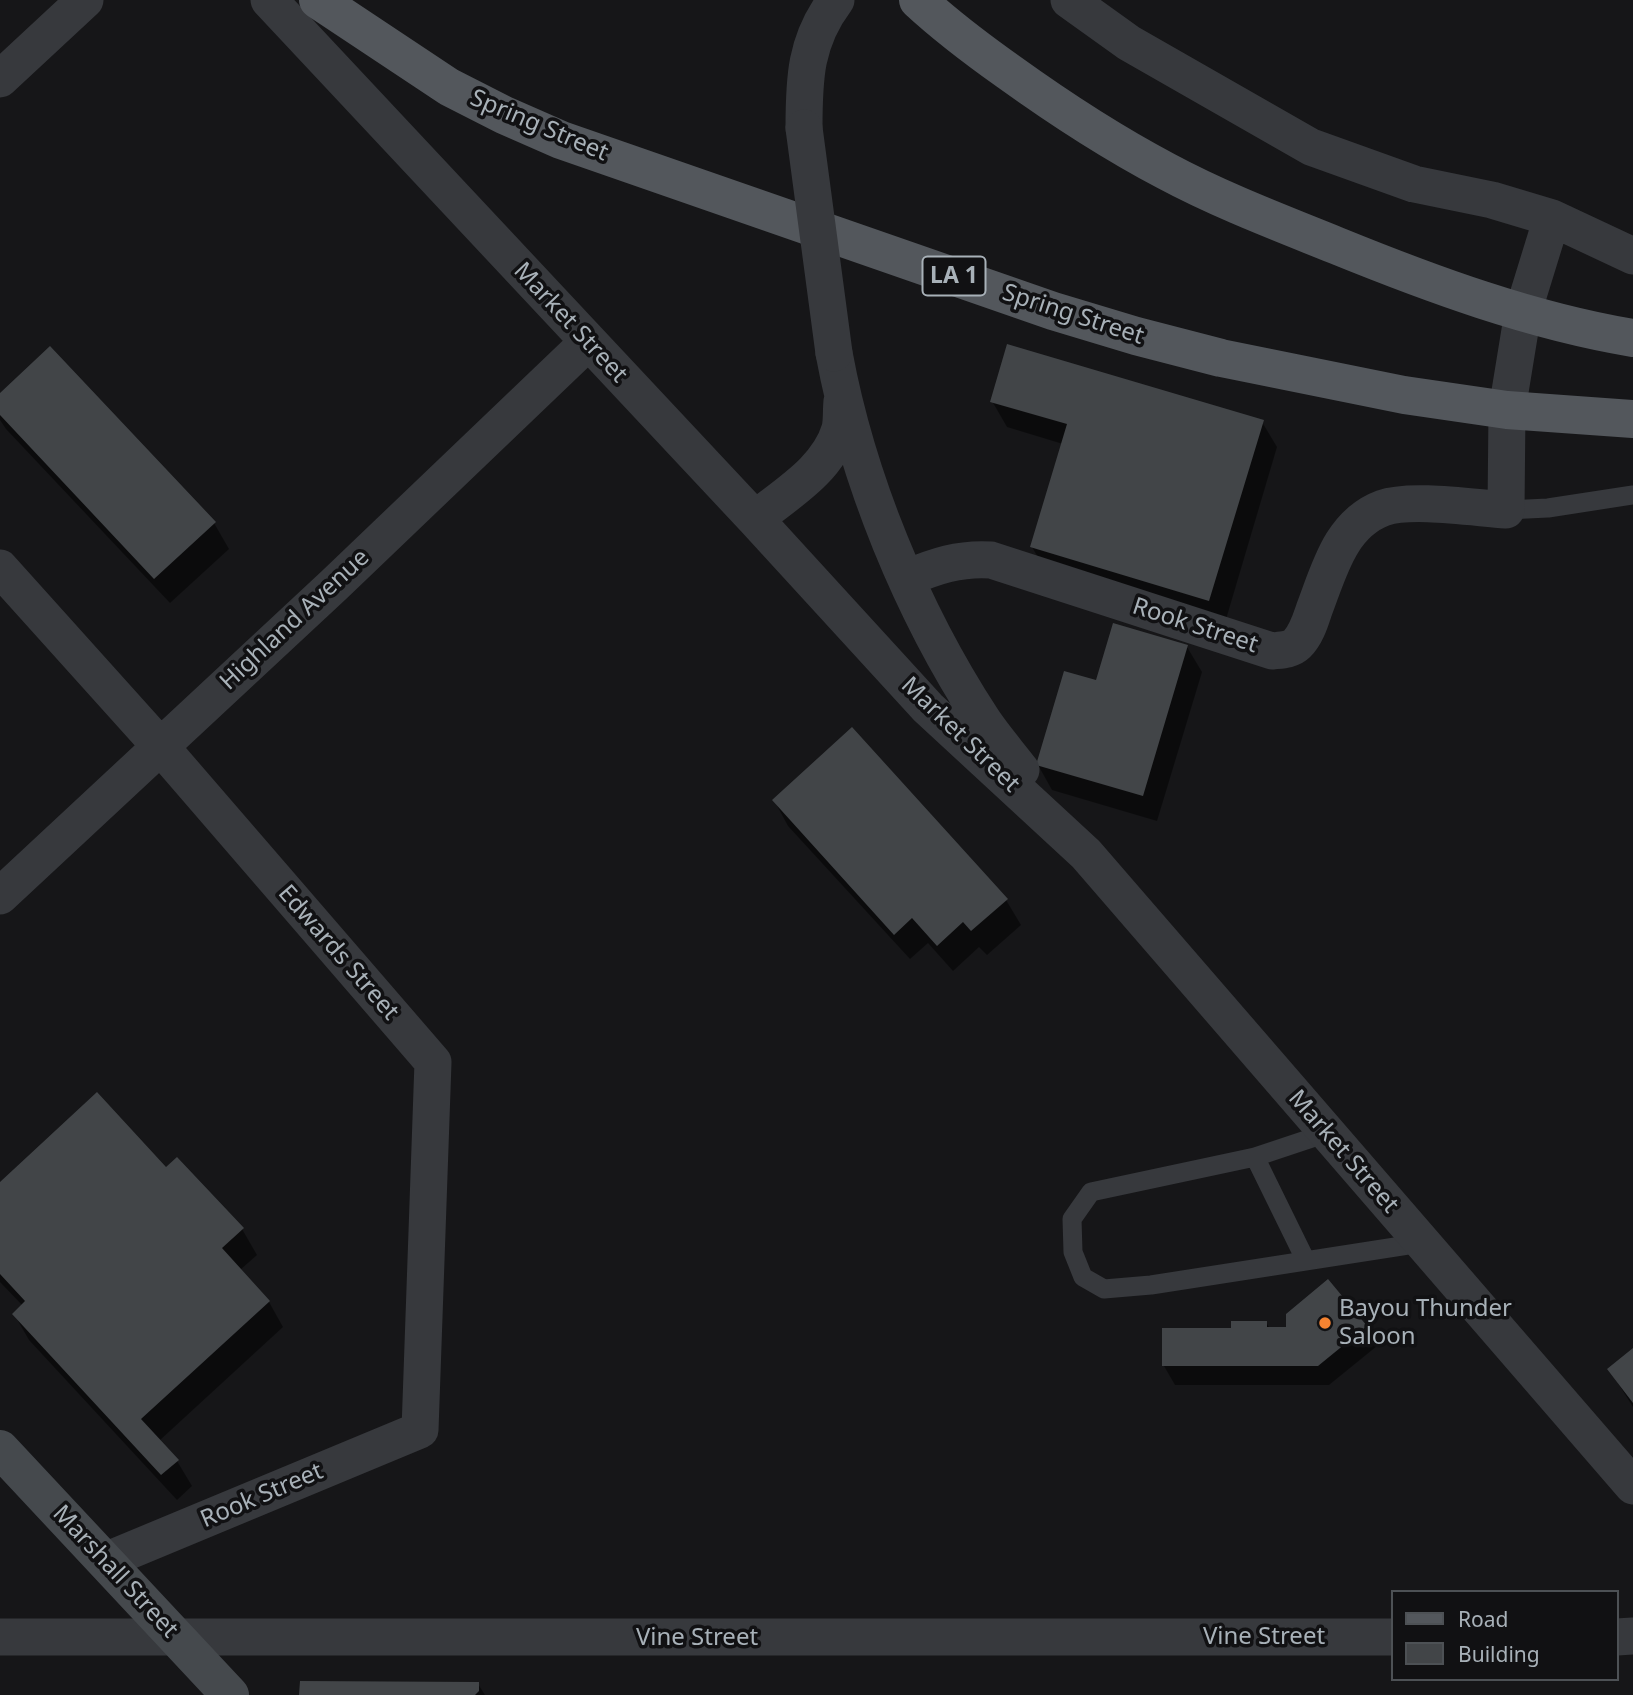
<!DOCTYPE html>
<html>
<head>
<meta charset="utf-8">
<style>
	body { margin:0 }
	#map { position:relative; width:1633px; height:1695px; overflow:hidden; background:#161618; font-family:"Noto Sans",sans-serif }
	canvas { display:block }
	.legend { position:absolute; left:1391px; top:1590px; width:228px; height:91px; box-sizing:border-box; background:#111113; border:2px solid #4d5155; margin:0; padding:9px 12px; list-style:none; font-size:21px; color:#a8b1b8 }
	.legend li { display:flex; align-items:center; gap:14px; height:35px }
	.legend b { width:35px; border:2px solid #4d5155 }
</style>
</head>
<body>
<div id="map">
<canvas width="1633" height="1695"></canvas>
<ul class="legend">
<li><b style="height:9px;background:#53575c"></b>Road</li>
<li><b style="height:19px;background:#424548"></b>Building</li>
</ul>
</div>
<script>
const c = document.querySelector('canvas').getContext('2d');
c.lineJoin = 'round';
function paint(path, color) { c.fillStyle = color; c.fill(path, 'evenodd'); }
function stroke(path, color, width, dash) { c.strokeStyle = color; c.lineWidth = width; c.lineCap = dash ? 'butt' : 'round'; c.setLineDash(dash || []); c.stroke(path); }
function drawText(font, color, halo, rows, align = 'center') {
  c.font = font + ' "Noto Sans",sans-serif'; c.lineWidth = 7; c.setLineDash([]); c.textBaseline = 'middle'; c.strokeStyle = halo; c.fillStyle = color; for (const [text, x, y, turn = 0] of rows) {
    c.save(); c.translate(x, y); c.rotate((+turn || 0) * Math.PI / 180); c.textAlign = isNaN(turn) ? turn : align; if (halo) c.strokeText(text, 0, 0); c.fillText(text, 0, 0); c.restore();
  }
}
paint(new Path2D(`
	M0,395L214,523L229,549L170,603L6,429L0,420Z
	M992,401L1262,422L1277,447L1224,626L1047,573L1032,547L1063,444L1007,427Z
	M1187,647L1202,672L1157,821L1052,790L1038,765L1097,682Z
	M774,800L1006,900L1021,925L987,955L979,947L953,971L928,943L910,959L788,826Z
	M166,1169L242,1229L257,1255L240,1270L269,1302L283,1327L159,1441L177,1461L192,1486L177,1500L29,1340L14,1314L23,1306L0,1282V1184Z
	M1328,1282L1366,1327L1377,1346L1329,1385H1175L1164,1366L1233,1330L1266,1322L1270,1329H1287Z
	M1633,1350V1407L1609,1369Z
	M478,1684L485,1695H301Z`), '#0007');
paint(new Path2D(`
	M1007,344L1264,420L1209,601L1030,547L1067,424L990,402Z
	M50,346L216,522L154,579L0,415V393Z
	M1113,623L1188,645L1143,796L1036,765L1064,671L1096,680Z
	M852,727L1008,899L971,931L963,922L937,946L912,918L894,935L772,800Z
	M97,1092L166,1167L177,1157L244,1228L222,1248L270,1301L141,1419L179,1460L161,1475L12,1314L25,1301L0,1274V1182Z
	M1328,1279L1367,1326L1318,1366H1162V1328H1231V1321H1267V1327H1286V1314Z
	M1633,1348V1403L1607,1369Z
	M300,1681L479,1682V1691L475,1695H299Z`), '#424548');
stroke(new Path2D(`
	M1506,510L1548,508L1633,495
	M1327,1133L1255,1157L1091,1192L1072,1219L1073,1252L1083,1277L1104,1289L1151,1285L1421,1243
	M1255,1157L1306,1261`), '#37393d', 19);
stroke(new Path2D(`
	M269,0L755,519L928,708L1086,854L1633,1486
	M1069,0L1129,43L1311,147L1414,184L1492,200L1552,218L1633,256
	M0,79L85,0
	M804,128C804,79 805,41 836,0
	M834,353C857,478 912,612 982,719C993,736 1008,753 1021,770
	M755,519C786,494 828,470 840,429C842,420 841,410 842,401
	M0,568L160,746L433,1062L420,1430L105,1561
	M907,578C936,566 959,558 991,560L1272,651C1281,650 1291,650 1297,644C1306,635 1310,622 1314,610C1329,571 1340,524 1383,508C1411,498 1475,508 1506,510L1507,410L1523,312L1552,218
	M0,896L334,585L588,342
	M0,1637H1393
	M1617,1637L1633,1636`), '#37393d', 37);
stroke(new Path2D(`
	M0,1449L230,1695`), '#45494d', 38);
stroke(new Path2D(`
	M318,0L449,87L504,115L561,140L1053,311L1136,336L1221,358L1404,395L1507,410L1633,419
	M918,0C946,26 978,50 1009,72C1059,108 1111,142 1166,171C1220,200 1278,222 1335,245C1431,284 1531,321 1633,338`), '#53575c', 38);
stroke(new Path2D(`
	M804,128L834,353`), '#37393d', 37);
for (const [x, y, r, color] of [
	[1325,1323,7,"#f58331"]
]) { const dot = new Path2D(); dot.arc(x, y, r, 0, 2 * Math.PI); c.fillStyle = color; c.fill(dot); stroke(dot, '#111113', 2.5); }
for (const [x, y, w] of [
	[954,276,63]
]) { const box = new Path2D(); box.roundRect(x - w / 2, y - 19.5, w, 39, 5); c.fillStyle = '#111113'; c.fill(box); stroke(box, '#a8b1b8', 2); }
drawText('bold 23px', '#a8b1b8', null, [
	["LA 1",954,276]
]);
drawText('24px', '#a8b1b8', '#111113', [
	["Spring Street",539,126,23],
	["Spring Street",1073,315,18],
	["Market Street",570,323,47],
	["Highland Avenue",295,620,-43],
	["Rook Street",1195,626,18],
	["Market Street",960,735,44],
	["Edwards Street",338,953,49],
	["Market Street",1343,1152,49],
	["Rook Street",262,1496,-23],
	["Marshall Street",115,1572,47],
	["Vine Street",1264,1637],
	["Vine Street",697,1638]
]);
drawText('24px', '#a8b1b8', '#111113', [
	["Bayou Thunder",1339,1309],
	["Saloon",1339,1337]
], 'left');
</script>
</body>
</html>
